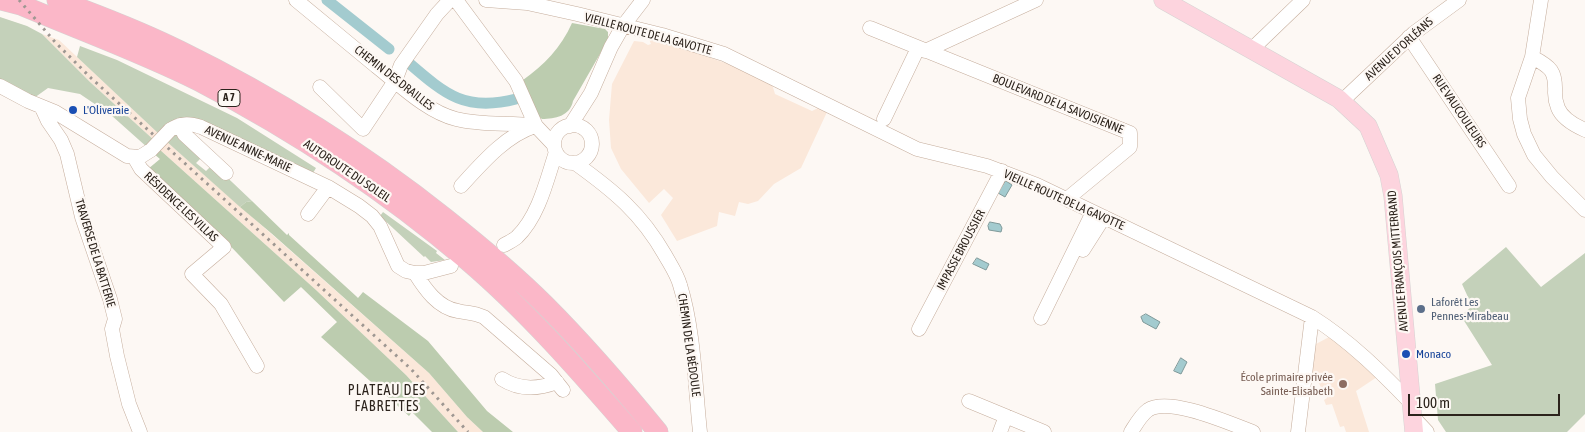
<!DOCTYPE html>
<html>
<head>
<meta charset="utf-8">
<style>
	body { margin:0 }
	#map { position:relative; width:1585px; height:432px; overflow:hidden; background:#fdf8f4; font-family:"Asap Condensed",sans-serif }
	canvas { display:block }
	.scale { position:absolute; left:1408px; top:394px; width:152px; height:22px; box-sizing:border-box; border:2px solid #2c231c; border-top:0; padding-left:6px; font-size:15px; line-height:18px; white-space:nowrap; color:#2c231c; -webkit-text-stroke:4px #fdf8f4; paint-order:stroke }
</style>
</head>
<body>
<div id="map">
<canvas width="1585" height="432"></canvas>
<div class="scale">100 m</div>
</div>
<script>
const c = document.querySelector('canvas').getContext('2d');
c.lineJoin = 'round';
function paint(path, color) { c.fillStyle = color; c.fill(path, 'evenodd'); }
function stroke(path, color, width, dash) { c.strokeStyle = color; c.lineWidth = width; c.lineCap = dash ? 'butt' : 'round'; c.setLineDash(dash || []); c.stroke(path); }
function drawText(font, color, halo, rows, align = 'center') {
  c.font = font + ' "Asap Condensed",sans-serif'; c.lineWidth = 4.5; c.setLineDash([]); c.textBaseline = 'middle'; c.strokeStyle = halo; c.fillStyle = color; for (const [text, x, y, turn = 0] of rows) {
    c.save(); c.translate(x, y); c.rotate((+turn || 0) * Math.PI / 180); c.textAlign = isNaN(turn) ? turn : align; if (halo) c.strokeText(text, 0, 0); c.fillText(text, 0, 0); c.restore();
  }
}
paint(new Path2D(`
	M42,34L59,40L160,135L155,141L90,82Z
	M649,39H656L731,65L772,84L775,94L812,111L818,108L827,112L801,168L774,184L758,201L748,204L739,202L735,216L719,212L717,226L677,241L661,215L673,198L664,189L649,203L621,169L611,148L609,120L612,84L634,41L643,42L648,45L651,44Z
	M166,141L429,373L467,417L483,432H458L406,375L316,290L159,149Z
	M1331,336L1377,377L1356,391L1369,432H1346L1344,426L1340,427L1332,404L1326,405L1324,400L1327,398L1312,371L1311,366L1316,344Z`), '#fbe8da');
paint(new Path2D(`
	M0,17L27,26L42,34L90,82L155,141L148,148L111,115L80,94L48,88L34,98L0,80Z
	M80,46L117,60L237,118L316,168L313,173L196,118H186L160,135L77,57Z
	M177,132L201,158L196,163L206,171L213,164L252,201L246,202L240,207L166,141Z
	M383,212L437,251L436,253L445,260L431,262L425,256L424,257L380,216Z
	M1506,247L1541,287L1585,253V414L1567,432H1446L1438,420L1435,384L1492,365L1461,316L1472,306L1462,284Z`), '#c4d1ba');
paint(new Path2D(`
	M572,23L605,29L608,32V40L573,101C570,116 555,119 542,119L538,116L523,80C544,65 561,48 572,23Z
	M159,149L316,290L406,375L458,432H432L412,412L409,416L321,337L337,322L301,287L284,302L215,230L148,169L160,159L154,154Z
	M252,201L287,235L289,233V235L356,296L358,298L363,292L428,341L487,411L513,432H483L467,417L429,373L271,233L240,207L246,202Z`), '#bcccaf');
const water = new Path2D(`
	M1006,181L1012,185L1005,197L998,193Z
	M990,222L1000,224L1002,228L1001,232L989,230L988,226Z
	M977,258L989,264L986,270L973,264Z
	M1146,314L1160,322L1156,329L1143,322L1141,317Z
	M1181,358L1187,362L1181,374L1174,371Z`);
paint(water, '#a3cbcf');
stroke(water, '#7f9999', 1);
stroke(new Path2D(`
	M327,0L389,49
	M410,64C446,95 466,112 516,99`), '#a3cbcf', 11);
const minor = new Path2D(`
	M296,0C323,22 349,44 376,66C399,84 427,112 456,119C484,126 509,122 536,126
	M456,0L516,81L536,126L554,145
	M486,0L527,3L577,14L662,35L724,54L917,149L987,166L1037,185L1312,317C1350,341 1380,371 1411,403
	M1541,0L1532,57L1518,98L1520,119L1524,134L1534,155L1552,177L1585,210
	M870,28L1130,133V147L1067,199
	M1409,37L1509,186
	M1252,49L1303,0
	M925,51L1036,0
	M1532,57C1551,67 1556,71 1555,93C1555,98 1556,103 1558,108C1562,118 1576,126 1585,130
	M0,86L28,101L55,112L127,156L140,157L151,150
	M320,87L363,129L395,81L401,65L437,14L450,0
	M1342,101L1414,33L1459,0
	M42,108L48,121L61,140L67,154L82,217L110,299L115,319L112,329L117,356L129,404L140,432
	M884,119L918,48
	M180,125L184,134L226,173
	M554 144a19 19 0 1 1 38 0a19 19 0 1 1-38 0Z
	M570,126L591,93L611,47L623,26L643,0
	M170,130C180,123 189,123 201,127L328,187L359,206L372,216L380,226L398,266L406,271L415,273H424L451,266
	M134,157L141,169L224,247L192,274L221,304L257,366
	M575,163C614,191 641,213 665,255C670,264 677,274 680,285C694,330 695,385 700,432
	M461,186C482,163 506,135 535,126
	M308,214L328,187
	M504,245C509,242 514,240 517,237C539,216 547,179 556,152
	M1083,250L1104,217
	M415,273C425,289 438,308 458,311C470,314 471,311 484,317L551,375L563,390
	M1041,318L1093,212
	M919,329L1002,171
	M502,379C519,390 539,389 557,382
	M969,401L1044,432
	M1412,416L1427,432
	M1000,432L1006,416
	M1131,432C1136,424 1141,415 1148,410C1169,396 1231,424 1253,432
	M1298,432L1312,317`);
const major = new Path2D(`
	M1163,0L1339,99L1368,126L1389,175L1393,196L1414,432`);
const highway = new Path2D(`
	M1,0L21,5C80,30 141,52 199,81C293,130 385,190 467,260C527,311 580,372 632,432
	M57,0C98,15 140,31 180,51C274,97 363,153 445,218C479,245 514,274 545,305C585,345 622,388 658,432`);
stroke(minor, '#c5ad9c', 15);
stroke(major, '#d5d3d2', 19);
stroke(highway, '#d5d3d2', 21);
stroke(minor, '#fff', 14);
stroke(major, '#fdd4de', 18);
stroke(highway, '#fbb7c8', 20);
stroke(new Path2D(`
	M19,0L55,42L91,78L411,369L468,432`), '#9e9792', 3, [2.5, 5]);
const minorBridge = new Path2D(`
	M151,150L170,130`);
stroke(minorBridge, '#c5ad9c', 15, []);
stroke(minorBridge, '#fff', 14);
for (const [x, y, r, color] of [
	[73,110,5,"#1a4fb4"],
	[1421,309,5,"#5c6f8a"],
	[1406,354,5,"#1a4fb4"],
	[1343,384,5,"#8d6e63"]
]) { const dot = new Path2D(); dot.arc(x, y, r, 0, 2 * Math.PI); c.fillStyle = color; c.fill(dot); stroke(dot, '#fdf8f4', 2); }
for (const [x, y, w] of [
	[229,98,22]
]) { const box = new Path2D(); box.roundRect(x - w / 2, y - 8.5, w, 17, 4); c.fillStyle = '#fdf8f4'; c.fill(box); stroke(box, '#2c231c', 1); }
drawText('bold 11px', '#2c231c', null, [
	["A 7",229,98]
]);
drawText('12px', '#2c231c', '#fdf8f4', [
	["VIEILLE ROUTE DE LA GAVOTTE",648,34,15],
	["AVENUE D'ORLÉANS",1399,49,-42],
	["CHEMIN DES DRAILLES",394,78,38],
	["BOULEVARD DE LA SAVOISIENNE",1058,104,22],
	["RUE VAUCOULEURS",1459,111,56],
	["AVENUE ANNE-MARIE",248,149,25],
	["AUTOROUTE DU SOLEIL",347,171,34],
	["VIEILLE ROUTE DE LA GAVOTTE",1064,200,24],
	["RÉSIDENCE LES VILLAS",181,207,43],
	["IMPASSE BROUSSIER",961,250,-62],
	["TRAVERSE DE LA BATTERIE",95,253,73],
	["AVENUE FRANÇOIS MITTERRAND",1398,261,-95],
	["CHEMIN DE LA BÉDOULE",689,345,82]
]);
drawText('12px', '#164399', '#fdf8f4', [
	["L'Oliveraie",83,110],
	["Monaco",1416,354]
], 'left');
drawText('12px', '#4e5e75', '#fdf8f4', [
	["Laforêt Les",1431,302],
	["Pennes-Mirabeau",1431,316]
], 'left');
drawText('12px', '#785e54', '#fdf8f4', [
	["École primaire privée",1333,377],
	["Sainte-Elisabeth",1333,391]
], 'right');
c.letterSpacing = '1px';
drawText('14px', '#2c231c', '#fdf8f4', [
	["PLATEAU DES",387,391],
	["FABRETTES",387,407]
]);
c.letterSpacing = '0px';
</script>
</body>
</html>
